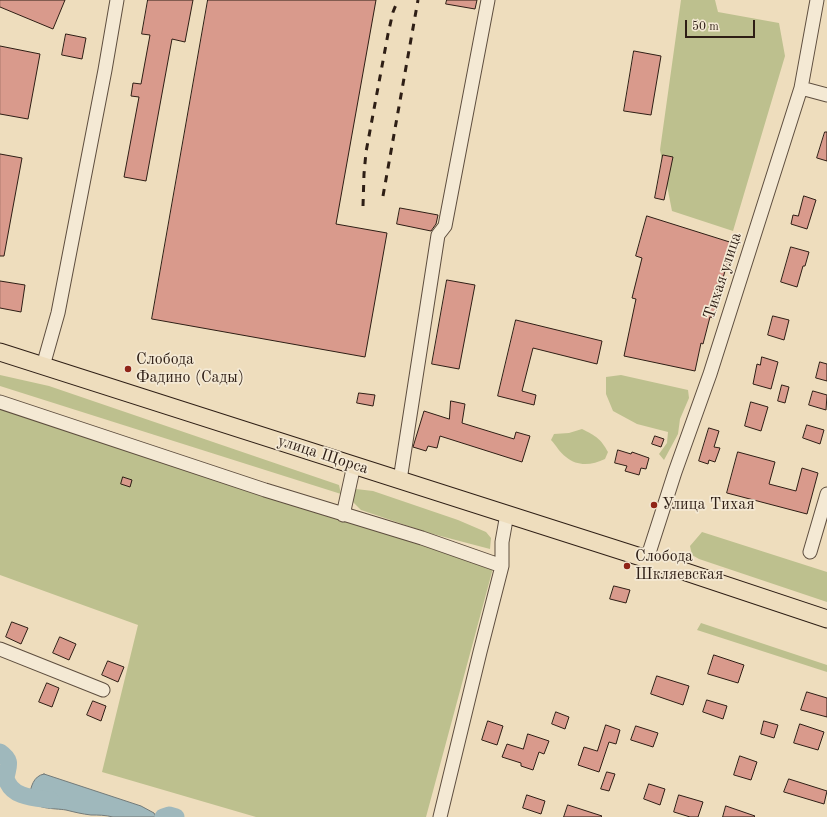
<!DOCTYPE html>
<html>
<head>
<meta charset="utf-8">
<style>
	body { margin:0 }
	#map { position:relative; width:827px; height:817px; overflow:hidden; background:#eeddbd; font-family:"Old Standard TT",serif }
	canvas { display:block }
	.scale { position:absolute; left:685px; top:20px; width:70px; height:18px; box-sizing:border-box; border:2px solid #2e1e15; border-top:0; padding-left:5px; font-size:12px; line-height:14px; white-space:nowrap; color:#2e1e15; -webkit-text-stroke:3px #f4e9d4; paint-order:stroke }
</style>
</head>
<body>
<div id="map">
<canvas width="827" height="817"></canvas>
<div class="scale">50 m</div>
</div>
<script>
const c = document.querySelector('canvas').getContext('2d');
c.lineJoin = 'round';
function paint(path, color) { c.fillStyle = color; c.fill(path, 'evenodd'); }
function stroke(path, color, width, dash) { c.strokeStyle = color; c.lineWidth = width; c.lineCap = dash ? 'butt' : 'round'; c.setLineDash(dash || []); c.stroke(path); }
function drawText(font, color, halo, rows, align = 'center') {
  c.font = font + ' "Old Standard TT",serif'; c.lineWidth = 3.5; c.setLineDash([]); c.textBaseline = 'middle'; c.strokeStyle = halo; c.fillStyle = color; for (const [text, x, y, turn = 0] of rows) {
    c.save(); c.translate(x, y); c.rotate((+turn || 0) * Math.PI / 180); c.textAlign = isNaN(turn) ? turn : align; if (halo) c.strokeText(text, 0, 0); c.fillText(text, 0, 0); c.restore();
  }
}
paint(new Path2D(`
	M681,0H715L718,12L779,23L785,56L733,231L672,211L660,150Z
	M0,375L49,386L339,485L341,494L0,386Z
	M621,375L688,390L689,398L680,419L678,434L664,460L659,454L667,443L668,432L637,424L613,411L606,394V377Z
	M0,399L496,557L426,817H256L102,772L138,625L0,575Z
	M582,429C596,436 601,439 608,452L605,459C592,465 578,467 566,457C560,453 556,445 551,440L554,434L569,433Z
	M356,489L373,491L458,520L486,532L491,538L490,549L429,533L361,510L350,499Z
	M702,532L827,572V602L699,559L692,555L690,546Z
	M701,623L827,665V672L697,630Z`), '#bdc08e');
const water = new Path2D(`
	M44,774L141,806L154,813L156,817H113C105,815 98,815 91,815C82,814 74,812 66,810C54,808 34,810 29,797C31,787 33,776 44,774Z`);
paint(water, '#9fb8bc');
stroke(water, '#727a79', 1);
stroke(new Path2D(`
	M0,752C13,761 8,766 6,778C11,798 35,798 51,800
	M163,817L169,815L176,817`), '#9fb8bc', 17);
const building = new Path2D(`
	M0,0H65L53,29L0,7Z
	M148,0H193L185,42L172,39L146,181L124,177L139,97L131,96L133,83L141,84L150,35L142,34Z
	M208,0H376L336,224L387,233L365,357L152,319Z
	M447,0H477L475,9L446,4Z
	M66,34L86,38L82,59L62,55Z
	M0,46L40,54L28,119L0,114Z
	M634,51L661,56L651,115L624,111Z
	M825,132H827V161L817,158Z
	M0,154L22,158L4,256H0Z
	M663,155L673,157L664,200L655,198Z
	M804,196L816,200L807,229L791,224L793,215L798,216Z
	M400,208L438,215L436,224L431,231L397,224Z
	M647,216L736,244L733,255H730L722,281H721L714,307L717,308L714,318L710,317L703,344L701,343L695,371L624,356L636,299L632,298L642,258L636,256Z
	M791,247L809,252L805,266H803L797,287L781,282Z
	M447,280L475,285L459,369L432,364Z
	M0,281L25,285L21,312L0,308Z
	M773,316L789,320L784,340L768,335Z
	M516,320L602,341L597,364L533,348L522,391L536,395L534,405L498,396Z
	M762,357L778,362L771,389L753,384L757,364L760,365Z
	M820,362L827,364V381L816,378Z
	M782,385L789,387L785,403L778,401Z
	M813,391L827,395L826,410L809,405Z
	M359,393L375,395L373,406L357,403Z
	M451,401L465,404L462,423L514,439L516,432L530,436L522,462L440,436L437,448L428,446L426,451L413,447L424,411L449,419Z
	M751,402L768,407L761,431L745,426Z
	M807,425L824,430L820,444L803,438Z
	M709,428L719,431L714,447L720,448L715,462L709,460L708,464L699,461Z
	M655,436L664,439L661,447L652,444Z
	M618,450L631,454L632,452L649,458L646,469L641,468L639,475L625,471L627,466L615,463Z
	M738,452L775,462L769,484L796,491L802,468L818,473L807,514L727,493Z
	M123,477L132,480L130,487L121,484Z
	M614,586L630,590L626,603L610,599Z
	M12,622L28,628L21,644L6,637Z
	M60,637L76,644L69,660L53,653Z
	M714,655L744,665L738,683L708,674Z
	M108,661L124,667L118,682L102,675Z
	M657,676L689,686L683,705L651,694Z
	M47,683L59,688L52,707L39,702Z
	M807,692L827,698V717L801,710Z
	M707,700L727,706L723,719L703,712Z
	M93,701L106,706L101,721L87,715Z
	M556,712L569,717L565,729L552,724Z
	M488,721L503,726L497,745L482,740Z
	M764,721L778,725L774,738L761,734Z
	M800,724L824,732L818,750L794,743Z
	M606,725L620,730L616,744L609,742L599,772L578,765L584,747L597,751Z
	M636,726L658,733L653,747L631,740Z
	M528,734L549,741L544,754L539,752L533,770L521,766V763L502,757L507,744L523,749Z
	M740,756L757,762L751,780L734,775Z
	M607,772L615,774L609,791L601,789Z
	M789,779L827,791L824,804L784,792Z
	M649,784L665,789L660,805L644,799Z
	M527,795L545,801L541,814L523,808Z
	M679,795L703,802L698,817H690L674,812Z
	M568,805L602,816L601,817H564Z
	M726,806L755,816L754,817H723Z`);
paint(building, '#d99a8c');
stroke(building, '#2e1e15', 1);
const minor = new Path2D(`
	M801,88L827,95
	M43,366L58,313L105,70L117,0
	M0,402L265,490L422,538L502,566V542L507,514
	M400,480L438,235L445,226L488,0
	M343,515L354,465
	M810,552L827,494
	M647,559L675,472L710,374L801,88L817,0
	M0,649L103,690
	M440,817L480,652L502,566`);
const major = new Path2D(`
	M0,352L647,559L827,619`);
stroke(minor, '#5e4e3f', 15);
stroke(major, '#2e1e15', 19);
stroke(minor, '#f4e9d4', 13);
stroke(major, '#eeddbd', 17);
stroke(new Path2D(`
	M383,196L418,0
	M363,206L364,174L366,152L388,34L393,12L398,0`), '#2e1e15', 3, [7, 7]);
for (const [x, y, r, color] of [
	[128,369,4,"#8f2418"],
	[654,505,4,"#8f2418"],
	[627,566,4,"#8f2418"]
]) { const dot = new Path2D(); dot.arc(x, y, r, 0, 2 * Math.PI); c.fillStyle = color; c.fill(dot); stroke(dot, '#f4e9d4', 1.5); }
drawText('16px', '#2e1e15', '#f4e9d4', [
	["Тихая улица",723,276,-72],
	["улица Щорса",323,455,18]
]);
drawText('16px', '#2e1e15', '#f4e9d4', [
	["Слобода",136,360],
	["Фадино (Сады)",136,378],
	["Улица Тихая",662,505],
	["Слобода",635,557],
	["Шкляевская",635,575]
], 'left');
</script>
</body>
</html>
